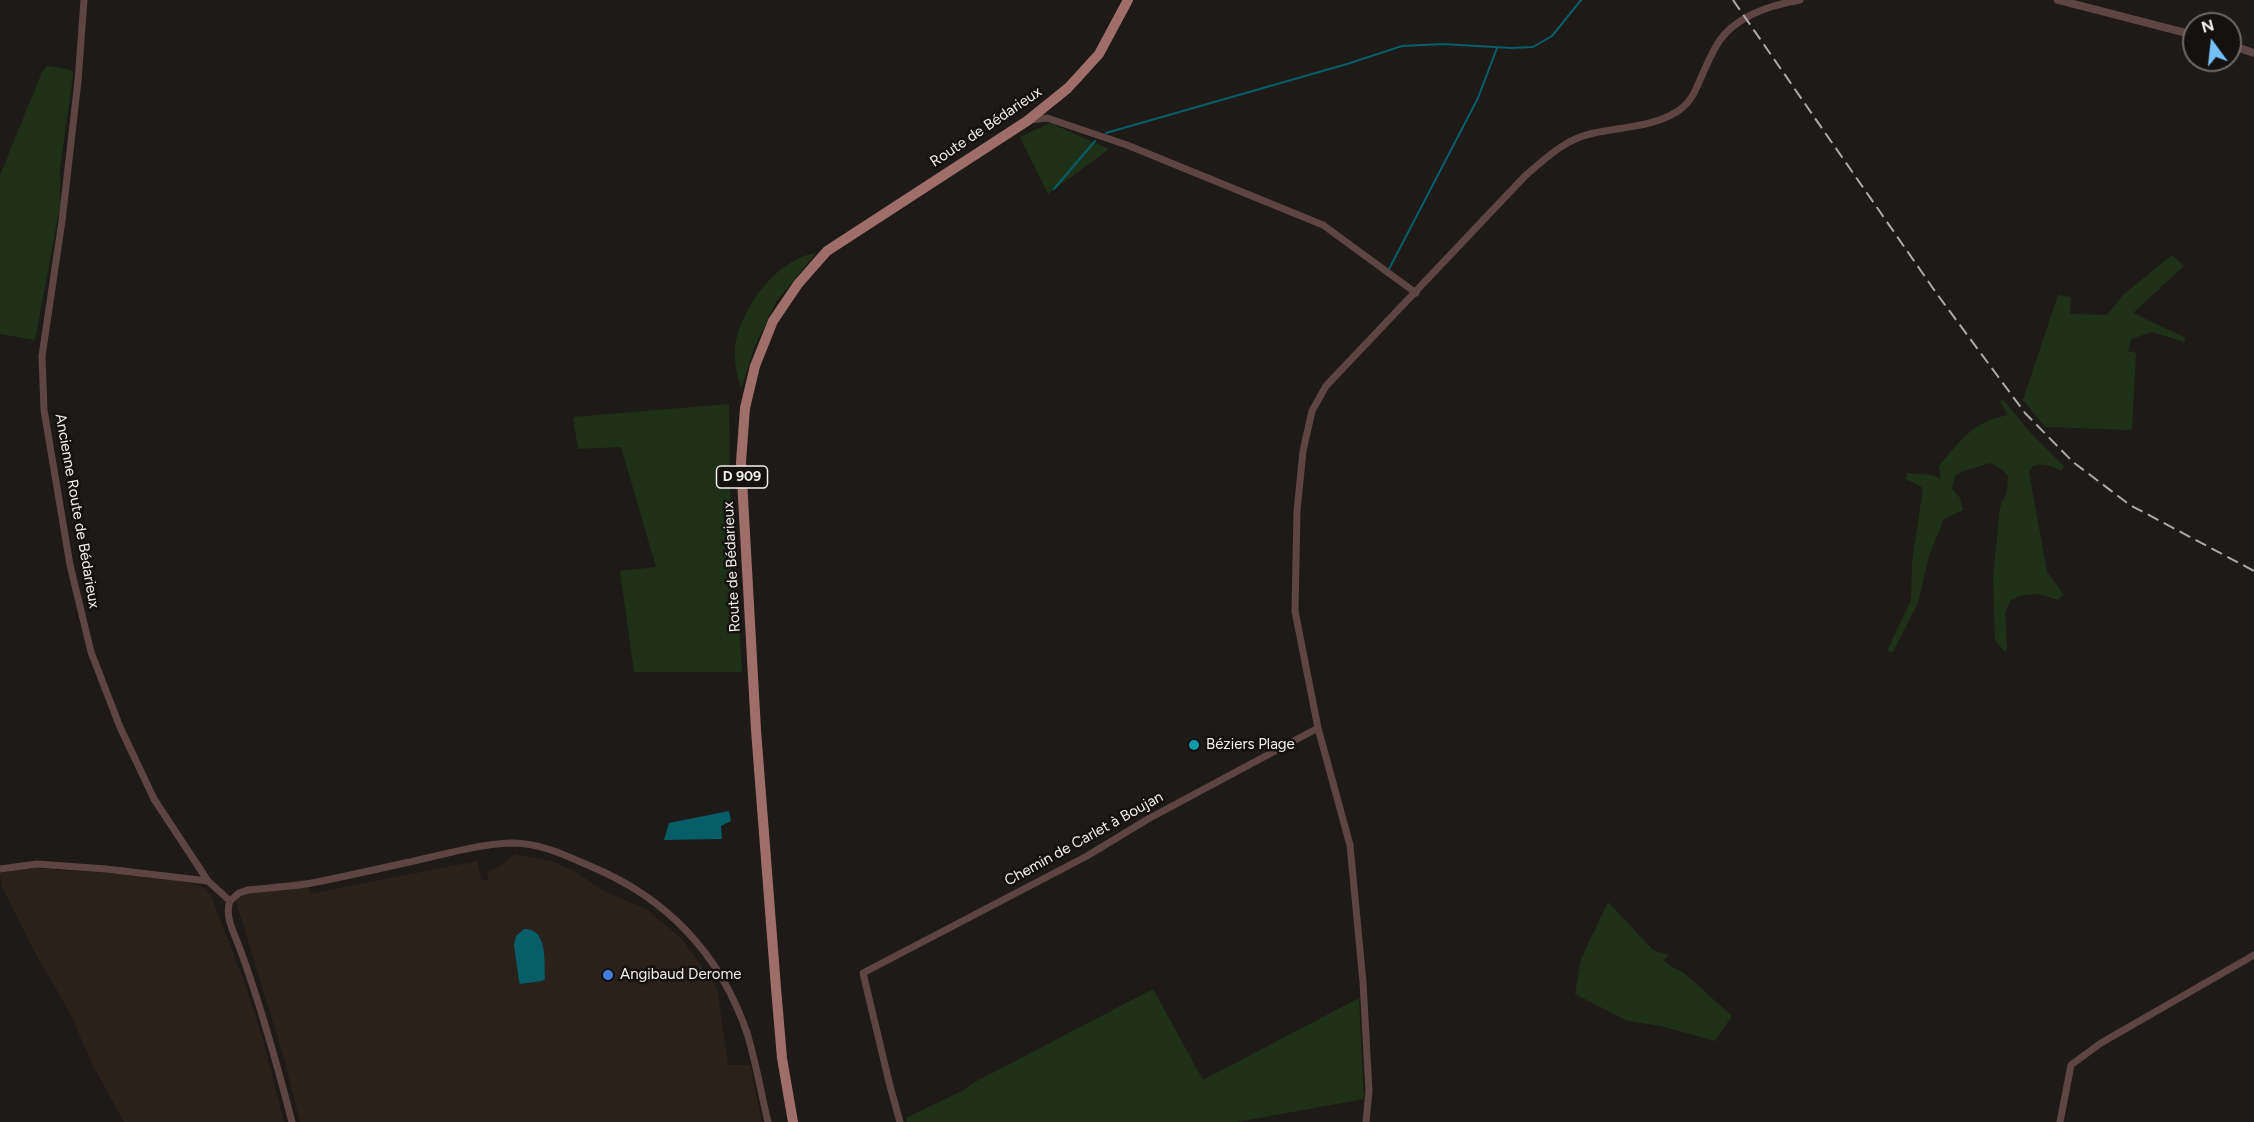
<!DOCTYPE html>
<html>
<head>
<meta charset="utf-8">
<style>
	body { margin:0 }
	#map { position:relative; width:2254px; height:1122px; overflow:hidden; background:#1e1a17; font-family:Figtree,sans-serif }
	canvas { display:block }
	.north { position:absolute; left:2182px; top:12px; width:60px; height:60px; box-sizing:border-box; background:#15110e; border:2px solid #6e6a68; border-radius:50%; rotate:345deg; font-size:16px; font-weight:700; line-height:24px; text-align:center; color:#f3efee }
	.north::after { content:''; display:block; margin:auto; width:21px; height:27px; background:#75c0f6; clip-path:polygon(50% 0,100% 100%,50% 72%,0 100%) }
</style>
</head>
<body>
<div id="map">
<canvas width="2254" height="1122"></canvas>
<div class="north">N</div>
</div>
<script>
const c = document.querySelector('canvas').getContext('2d');
c.lineJoin = 'round';
function paint(path, color) { c.fillStyle = color; c.fill(path, 'evenodd'); }
function stroke(path, color, width, dash) { c.strokeStyle = color; c.lineWidth = width; c.lineCap = dash ? 'butt' : 'round'; c.setLineDash(dash || []); c.stroke(path); }
function drawText(font, color, halo, rows, align = 'center') {
  c.font = font + ' Figtree,sans-serif'; c.lineWidth = 5; c.setLineDash([]); c.textBaseline = 'middle'; c.strokeStyle = halo; c.fillStyle = color; for (const [text, x, y, turn = 0] of rows) {
    c.save(); c.translate(x, y); c.rotate((+turn || 0) * Math.PI / 180); c.textAlign = isNaN(turn) ? turn : align; if (halo) c.strokeText(text, 0, 0); c.fillText(text, 0, 0); c.restore();
  }
}
paint(new Path2D(`
	M515,854L551,861L574,871L606,892L648,910L682,939L717,988L728,1065H750L762,1122H300L285,1062L235,898L240,888L307,879L310,894L477,861L482,881L489,879L487,871L497,868Z
	M32,868L118,874L185,882L206,888L211,896L246,987L263,1040L284,1122H124L92,1064L71,1015L32,947L2,887L0,873Z`), '#2b211b');
paint(new Path2D(`
	M47,66L68,69L73,72V76L60,168V206L35,340L0,334V175L42,72Z
	M1050,123L1109,149L1048,194L1020,137Z
	M816,253L776,302L754,348L741,389C737,375 734,363 735,348C740,309 776,259 816,253Z
	M2172,255L2184,266L2133,313L2186,338L2184,342L2152,332L2131,339L2128,351L2136,353L2132,430L2045,427L2023,400L2058,295L2071,297L2070,314L2107,315L2123,295Z
	M2003,399L2027,429L2064,466L2062,471C2052,467 2044,462 2033,466L2029,472L2047,572L2064,595L2057,600C2040,593 2028,592 2011,600L2005,612L2007,648L2005,652L1995,640L1993,577L2000,507L2007,492L2008,476L2003,470L1990,463L1964,471L1955,476L1952,489L1960,498L1963,510L1944,519L1929,556L1918,603L1893,652L1887,651L1911,600L1912,563L1923,488L1906,479L1907,473L1932,475L1941,479L1939,467L1942,462C1964,437 1973,422 2008,415L2000,402Z
	M729,404L730,488L742,672H634L620,571L656,567L621,447L578,449L573,417Z
	M1608,902L1653,950L1669,955L1664,960L1670,966L1684,973L1732,1016L1715,1041L1661,1026L1628,1021L1575,994L1581,959Z
	M1153,989L1203,1080L1359,998L1364,1099L1237,1122H907L906,1118L962,1091L977,1081Z`), '#1e3118');
paint(new Path2D(`
	M729,811L731,821L721,826L722,839L664,840L669,823Z
	M524,929C548,928 544,962 545,979L542,981L520,984L519,981L514,945L516,936Z`), '#055e68');
stroke(new Path2D(`
	M1106,133L1347,64L1402,46L1443,44L1511,48L1533,47L1552,36L1581,0
	M1054,189L1095,141
	M1389,269L1478,98L1497,48`), '#055e68', 2);
stroke(new Path2D(`
	M84,0L78,81L62,221L42,356L44,410L70,565L91,652L120,727L154,799L208,881L230,901
	M1029,120L1047,118L1127,145L1323,225L1416,293
	M0,869L37,864L106,869L208,881
	M230,901L239,893L248,890C267,888 287,887 306,884C339,878 372,870 405,863C439,856 476,844 512,843C540,843 565,855 590,866C667,898 720,954 747,1033C756,1062 761,1093 768,1122
	M230,901C224,916 235,935 240,949C261,1006 277,1064 292,1122
	M900,1122L890,1086L863,973L1087,856L1148,819L1318,728
	M1366,1122L1369,1091L1363,982L1350,845L1318,728L1295,611L1297,511L1303,451L1312,411L1326,386L1525,176C1547,157 1565,139 1594,133C1623,127 1653,127 1678,111C1692,102 1697,87 1703,73C1708,62 1713,50 1720,40C1738,15 1771,5 1800,0
	M2060,1122L2071,1065L2101,1043L2254,955`), '#5d4543', 7);
stroke(new Path2D(`
	M2058,0L2194,35
	M2230,45L2254,53`), '#5d4543', 8);
stroke(new Path2D(`
	M793,1122L782,1058L776,988L756,730L741,462L745,408L755,366L773,321L798,284L827,251L1027,121L1068,88L1099,54L1128,0`), '#9f6e6b', 10);
stroke(new Path2D(`
	M1733,0L1937,294L2025,413L2073,462L2130,505L2254,571`), '#ada9a8', 2, [12, 6]);
for (const [x, y, r, color] of [
	[1194,745,6,"#0f9aa8"],
	[608,975,6,"#3f7fe0"]
]) { const dot = new Path2D(); dot.arc(x, y, r, 0, 2 * Math.PI); c.fillStyle = color; c.fill(dot); stroke(dot, '#15110e', 2); }
for (const [x, y, w] of [
	[742,477,51]
]) { const box = new Path2D(); box.roundRect(x - w / 2, y - 11, w, 22, 4.5); c.fillStyle = '#15110e'; c.fill(box); stroke(box, '#f3efee', 1.5); }
drawText('bold 14px', '#f3efee', null, [
	["D 909",742,477]
]);
drawText('15px', '#f3efee', '#15110e', [
	["Route de Bédarieux",986,127,-34],
	["Ancienne Route de Bédarieux",77,511,80],
	["Route de Bédarieux",732,567,-93],
	["Chemin de Carlet à Boujan",1084,839,-29]
]);
drawText('15px', '#f3efee', '#15110e', [
	["Béziers Plage",1206,745],
	["Angibaud Derome",620,975]
], 'left');
</script>
</body>
</html>
